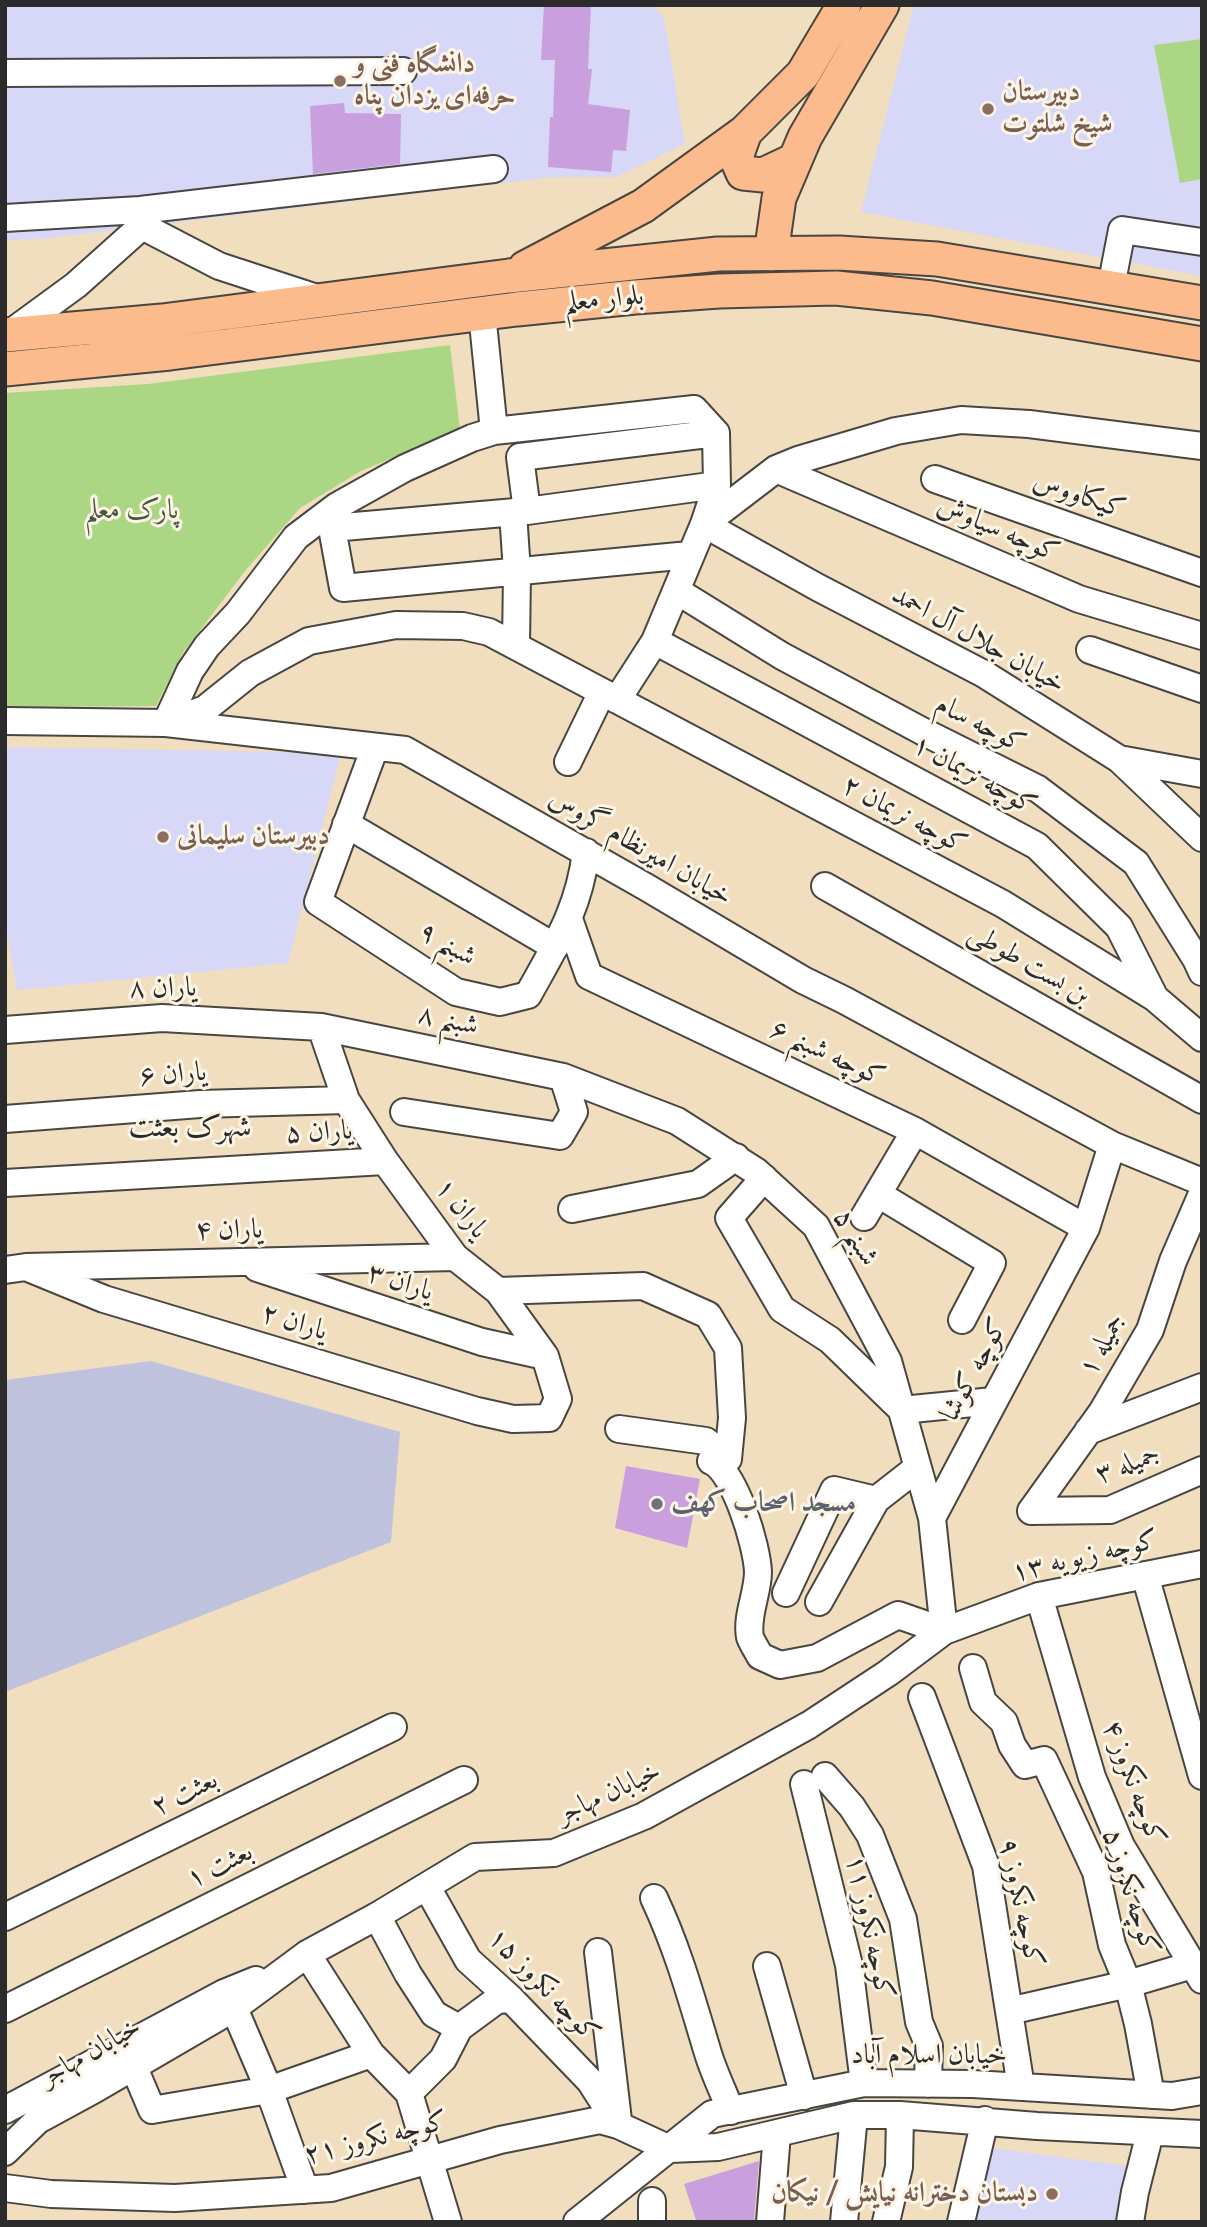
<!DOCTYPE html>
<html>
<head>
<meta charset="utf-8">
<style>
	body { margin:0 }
	#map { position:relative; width:1207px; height:2227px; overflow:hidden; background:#f1debe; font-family:"Gentium Book Plus",serif }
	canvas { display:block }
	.frame { position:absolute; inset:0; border:7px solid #2b2b2b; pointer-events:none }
</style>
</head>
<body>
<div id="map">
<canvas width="1207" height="2227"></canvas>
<div class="frame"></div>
</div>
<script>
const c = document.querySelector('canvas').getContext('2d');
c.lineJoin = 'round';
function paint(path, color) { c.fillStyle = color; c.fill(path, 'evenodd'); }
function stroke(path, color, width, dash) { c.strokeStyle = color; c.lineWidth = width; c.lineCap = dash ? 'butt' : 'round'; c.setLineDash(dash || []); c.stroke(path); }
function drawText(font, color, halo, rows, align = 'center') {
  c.font = font + ' "Gentium Book Plus",Amiri,serif'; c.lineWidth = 6; c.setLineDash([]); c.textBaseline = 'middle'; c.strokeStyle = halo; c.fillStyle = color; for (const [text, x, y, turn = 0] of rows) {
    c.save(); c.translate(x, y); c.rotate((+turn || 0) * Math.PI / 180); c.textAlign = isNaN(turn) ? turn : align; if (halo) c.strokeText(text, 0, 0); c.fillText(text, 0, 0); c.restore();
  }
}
paint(new Path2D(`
	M5,5H652L664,17L685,144L616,177H552L40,239L5,240Z
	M914,5H1202V276L861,212Z
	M5,747L341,753L288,963L17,990L5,920Z
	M990,2148L1128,2166L1120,2222H975Z`), '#d7d7f8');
paint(new Path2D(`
	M151,1361L400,1432L391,1542L5,1692V1380Z`), '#bfc2dd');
paint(new Path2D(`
	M1202,39V179L1180,183L1154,45Z
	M450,345L460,430L361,471L300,508L245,571L182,654L156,706L5,707V393L148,384Z`), '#abd784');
paint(new Path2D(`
	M544,5H591L588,69H592L588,104L630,110L626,151L613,150L611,172L548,167L550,117H553L555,60H541Z
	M344,103L345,113L401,114L400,164L313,174L310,106Z
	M626,1466L700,1479L687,1548L615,1528Z
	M759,2161L754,2220H696L684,2184Z`), '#c99fdd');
const minor = new Path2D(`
	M5,73L403,71
	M5,218L140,210L494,169
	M1111,287L1122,230L1202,242
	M482,313L494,431
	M9,334L76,285L142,226L219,266L320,299
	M776,469L1079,599L1202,636
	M935,479L1202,573
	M527,511L520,457L716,433
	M513,512L517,572L516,646
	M704,524L817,587L984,674L1119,759L1202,838
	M704,524L776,469L798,460L896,431L961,420L1029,424L1202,446
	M689,555L343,588L332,528L527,511L717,485
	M677,591L782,656L922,731L1038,789L1136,863L1196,959L1202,972
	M655,641L1037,846L1119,927L1155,998L1202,1038
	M1090,650L1202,689
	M5,721L166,723L405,750L646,887L803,980L844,1000L1112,1145L1202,1182
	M171,722L205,709L250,673L309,641L396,625L463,626L489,632L1003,904L1155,998
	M166,723L190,671L207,646L238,613L296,537L337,506L405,468L472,438L494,431L694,409L716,433L717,485L704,524L655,641L617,700
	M375,747L318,902L456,992L500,1002L528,995C555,946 579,910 586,852
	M1119,759L1202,774
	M568,762L602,692
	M346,824L555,947
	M825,886L1202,1100
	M569,919L589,976L915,1131L1086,1228
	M5,1030L162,1018L321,1027L563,1077L677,1121L757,1172L816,1226L888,1361L932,1518
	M404,1112L560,1136L574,1112L563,1077
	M5,1119L200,1104L346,1100
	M764,1178L729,1218L782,1309L830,1340L902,1410L993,1401
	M5,1183L385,1161
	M878,1194L992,1263L962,1320
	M572,1209L698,1184L736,1157
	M864,1217L915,1131
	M26,1267L104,1299L477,1411L513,1419L549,1418L558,1399L545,1356L498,1291L455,1257L385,1161L346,1100L321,1027
	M257,1268L482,1342L545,1356
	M5,1270L26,1267L455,1257
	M498,1291L643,1286L708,1315L728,1348L732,1418L728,1459L706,1441L619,1429
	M1088,1431L1202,1387
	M711,1461C735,1471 757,1546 758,1572C758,1593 746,1616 750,1637C752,1643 757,1650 760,1656L780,1665L817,1658L898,1615L944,1631
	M1031,1511L1102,1412L1150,1330L1173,1261L1202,1194
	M1031,1511L1110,1510L1202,1470
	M1145,1575L1202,1776
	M786,1593L834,1490L876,1500
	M1039,1596L1092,1777L1121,1846L1202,1980
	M819,1602L876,1500L917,1468
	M944,1631L932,1518L1086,1228L1112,1145
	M973,1668L983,1702L1004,1722L1012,1745L1025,1765L1044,1760L1096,1872L1112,1945L1128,1984L1138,2024L1151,2095
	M922,1697L986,1866L1021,2087
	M825,1776L852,1807L870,1835L903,1919L919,2022L929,2046L928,2084
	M804,1784L849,1965L864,2083
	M427,1887L468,1960L511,1999L590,2081L618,2125
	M654,1898C678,1949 691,1997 707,2050C713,2071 723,2091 731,2111
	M377,1916L408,1974L434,2014L459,2028
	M5,1917L393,1727
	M598,1952L618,2120
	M307,1954L371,2054L409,2093L448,2222
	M767,1966L804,2096
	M234,2008L269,2090L305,2190
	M5,2009L464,1780
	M1009,2011L1128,1984L1192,1965
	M133,2065L152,2110L269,2090L371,2054
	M409,2093L443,2059L459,2028L497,2000L511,1999
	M5,2110L224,1993L256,1980
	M5,2152L38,2120L95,2089L234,2008L307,1954L377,1916L475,1857L554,1853L644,1816L809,1725L888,1673L944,1631L1039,1596L1202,1564
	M5,2188L51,2194L175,2198L331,2188L500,2140L600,2120L618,2125L670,2149L718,2147L854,2115H900L1037,2126L1202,2134
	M652,2201V2222
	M577,2222L712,2114L864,2083L973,2084L1172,2096L1202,2091
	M770,2222L777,2133
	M844,2222L854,2115
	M886,2222L899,2167L900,2115
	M961,2222L985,2120
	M1130,2222L1135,2192L1150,2133`);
const major = new Path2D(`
	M745,132L736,157L743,173L763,175L795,160
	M771,254L779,198L805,137L882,5
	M525,268L643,206L745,132L803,74L844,5
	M5,335L162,321L509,276L718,254L839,253L937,259L1202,303
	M5,369L170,353L517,309L635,297L719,291L836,288L932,298L1202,344`);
stroke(minor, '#494641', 30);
stroke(major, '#494641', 37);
stroke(minor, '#fff', 26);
stroke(major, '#fbbb8c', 33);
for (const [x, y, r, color] of [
	[340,81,7,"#8d6e63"],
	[988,109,7,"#8d6e63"],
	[163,837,7,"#8d6e63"],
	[657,1504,7,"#6b7280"],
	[1052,2194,7,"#8d6e63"]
]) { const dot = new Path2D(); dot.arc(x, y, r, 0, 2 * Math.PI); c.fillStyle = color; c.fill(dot); stroke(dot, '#fcf5e5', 2.5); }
drawText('bold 28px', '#785e54', '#fcf5e5', [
	["دانشگاه فنی و",354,65],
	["حرفه‌ای یزدان پناه",354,97],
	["دبیرستان",1002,93],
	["شیخ شلتوت",1002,125],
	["دبیرستان سلیمانی",177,837],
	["دبستان دخترانه نیایش / نیکان",1038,2194,"right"]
], 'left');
drawText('28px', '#2b2b2b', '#fcf5e5', [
	["بلوار معلم",604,300,-5],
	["کیکاووس",1079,496,19],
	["کوچه سیاوش",998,530,23],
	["خیابان جلال آل احمد",978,640,29],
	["کوچه سام",980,725,27],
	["کوچه نریمان ۱",974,776,29],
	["کوچه نریمان ۲",904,816,28],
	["خیابان امیرنظام گروس",640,848,30],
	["شبنم ۹",447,945,30],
	["بن بست طوطی",1029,965,30],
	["یاران ۸",163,989,-1],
	["شبنم ۸",448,1021,12],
	["کوچه شبنم ۶",827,1054,25],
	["یاران ۶",173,1075,-4],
	["یاران ۵",319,1133,-3],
	["یاران ۱",461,1209,52],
	["یاران ۴",229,1231,-1],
	["شبنم ۵",855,1238,59],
	["یاران ۳",400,1283,18],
	["یاران ۲",294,1323,17],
	["جمیله ۱",1103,1345,-61],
	["کوچه کوشا",975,1370,-62],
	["جمیله ۳",1128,1465,-20],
	["کوچه زیویه ۱۳",1085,1557,-13],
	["کوچه نکروز ۴",1133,1783,69],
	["بعثت ۲",185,1794,-26],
	["خیابان مهاجر",609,1794,-25],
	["بعثت ۱",220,1866,-26],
	["کوچه نکروز ۵",1130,1892,72],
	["کوچه نکروز ۹",1020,1903,78],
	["کوچه نکروز ۱۱",869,1927,78],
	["کوچه نکروز ۱۵",543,1986,46],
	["خیابان مهاجر",91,2053,-30],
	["خیابان اسلام آباد",929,2056],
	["کوچه نکروز ۲۱",376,2139,-14]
]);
drawText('28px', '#4b5641', '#fcf5e5', [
	["پارک معلم",132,511]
]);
drawText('bold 28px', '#5b616d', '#fcf5e5', [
	["مسجد اصحاب کهف",671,1504]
], 'left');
drawText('30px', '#2b2b2b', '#fcf5e5', [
	["شهرک بعثت",190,1128]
]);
</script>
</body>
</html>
